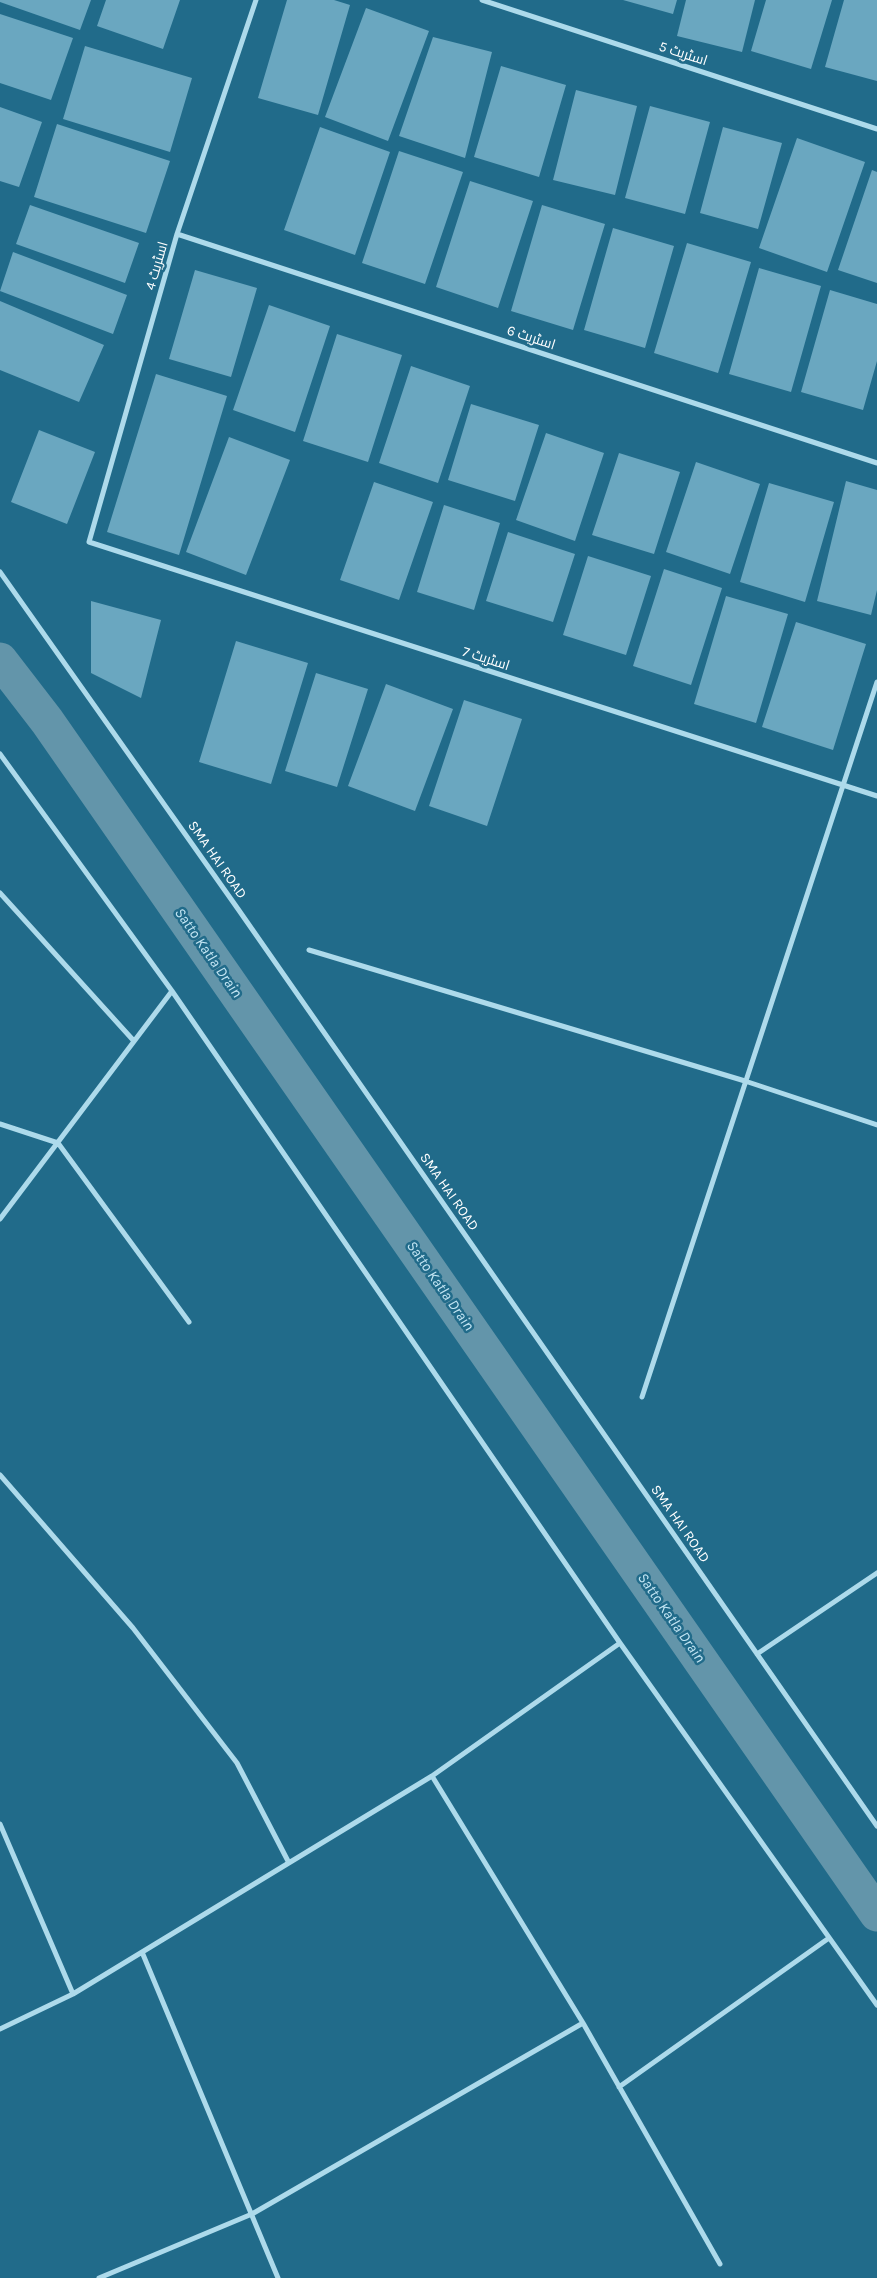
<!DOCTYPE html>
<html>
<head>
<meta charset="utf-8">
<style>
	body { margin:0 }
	canvas { display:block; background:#216b8a }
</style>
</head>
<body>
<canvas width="877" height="2278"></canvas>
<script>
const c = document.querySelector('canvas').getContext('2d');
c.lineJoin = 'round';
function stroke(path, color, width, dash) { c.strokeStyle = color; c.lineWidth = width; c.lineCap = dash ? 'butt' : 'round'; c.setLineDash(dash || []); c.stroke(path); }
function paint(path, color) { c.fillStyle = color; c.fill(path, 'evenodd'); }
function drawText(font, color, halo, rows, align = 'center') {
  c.font = font + ' Karla,Cairo,sans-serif'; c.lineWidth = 5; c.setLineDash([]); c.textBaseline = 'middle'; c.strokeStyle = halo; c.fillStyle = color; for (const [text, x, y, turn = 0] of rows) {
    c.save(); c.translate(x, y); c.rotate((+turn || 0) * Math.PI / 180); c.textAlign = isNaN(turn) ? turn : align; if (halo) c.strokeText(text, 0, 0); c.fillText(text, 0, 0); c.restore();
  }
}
stroke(new Path2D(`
	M0,660L47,721L877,1914`), '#6395aa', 35);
paint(new Path2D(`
	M0,0H91L80,30L0,2Z
	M106,0H180L163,49L97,26Z
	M287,0H334L350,5L318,115L258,98Z
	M623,0H677L673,14Z
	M686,0H755L742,52L677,36Z
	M766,0H832L811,69L751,51Z
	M844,0H877V81L825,67Z
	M366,8L429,31L388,141L325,117Z
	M0,14L73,38L51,100L0,83Z
	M433,37L492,52L465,158L399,136Z
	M85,46L192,78L170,152L63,119Z
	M501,66L566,85L539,177L474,157Z
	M576,90L637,106L615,195L553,180Z
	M650,106L710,122L685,214L625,198Z
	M0,107L42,122L19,187L0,181Z
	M57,124L170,161L146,233L34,197Z
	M320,127L390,152L355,255L284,230Z
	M723,127L782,143L758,229L700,213Z
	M797,138L865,162L827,272L759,248Z
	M399,151L463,172L425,284L362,263Z
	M872,170L877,172V283L838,270Z
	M470,181L533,201L498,308L436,287Z
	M30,205L139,243L125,283L16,244Z
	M542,205L605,224L573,330L511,311Z
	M613,228L674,246L645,348L584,330Z
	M687,243L751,262L718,373L654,353Z
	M13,252L127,295L113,334L0,291Z
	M759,268L821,286L791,392L729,374Z
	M195,270L257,288L231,377L169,359Z
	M830,290L877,304V361L863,410L801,392Z
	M0,301L104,345L79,402L0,370Z
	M269,305L330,326L295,432L233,410Z
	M337,334L402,355L368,462L303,441Z
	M411,366L470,386L438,483L379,463Z
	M156,374L227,396L179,555L107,532Z
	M471,404L539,425L515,501L448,480Z
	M39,430L95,452L67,524L11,502Z
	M546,433L604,453L575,541L516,520Z
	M229,437L290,460L246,575L186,552Z
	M619,453L680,472L654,554L592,535Z
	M696,462L760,484L730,574L666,552Z
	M846,481L877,490V590L871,615L817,601Z
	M374,482L433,502L399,600L340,580Z
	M769,483L834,502L805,602L740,582Z
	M444,505L500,523L474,610L417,592Z
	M508,532L575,554L553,622L486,601Z
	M588,556L651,576L626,655L563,635Z
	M664,569L722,588L691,685L633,666Z
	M726,596L788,614L756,723L694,704Z
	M91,601L161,620L141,698L91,673Z
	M796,622L866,644L833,750L762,727Z
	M236,641L308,663L271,784L199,762Z
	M316,673L368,689L337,787L285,771Z
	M386,684L453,709L415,811L348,786Z
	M464,700L522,719L487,826L429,806Z`), '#6aa7c0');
stroke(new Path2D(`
	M256,0L177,234L89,542L877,796
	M482,0L877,129
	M177,234L877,463
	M0,572L238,909L877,1826
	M0,754L172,991L620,1643L877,2005
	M0,893L133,1040
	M309,950L745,1081L877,1125
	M0,1124L58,1143L189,1322
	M0,1219L172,991
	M642,1397L877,682
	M0,1475L133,1628L237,1763L289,1863
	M757,1654L877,1573
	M432,1776L583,2023L720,2264
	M0,1824L73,1994
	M142,1952L278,2278
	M0,2029L73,1994L432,1776L620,1643
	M619,2087L829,1938
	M99,2278L252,2214L583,2023`), '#addaeb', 5);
drawText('14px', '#fff', '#216b8a', [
	["اسٹریٹ 5",683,54,18],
	["اسٹریٹ 4",157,266,-74],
	["اسٹریٹ 6",531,338,18],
	["اسٹریٹ 7",486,659,18],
	["SMA HAI ROAD",217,860,55],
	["SMA HAI ROAD",449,1192,55],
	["SMA HAI ROAD",680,1524,55]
]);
drawText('italic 15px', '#c4e6f4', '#216b8a', [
	["Satto Katla Drain",208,953,55],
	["Satto Katla Drain",440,1286,55],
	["Satto Katla Drain",671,1618,55]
]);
</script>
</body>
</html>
